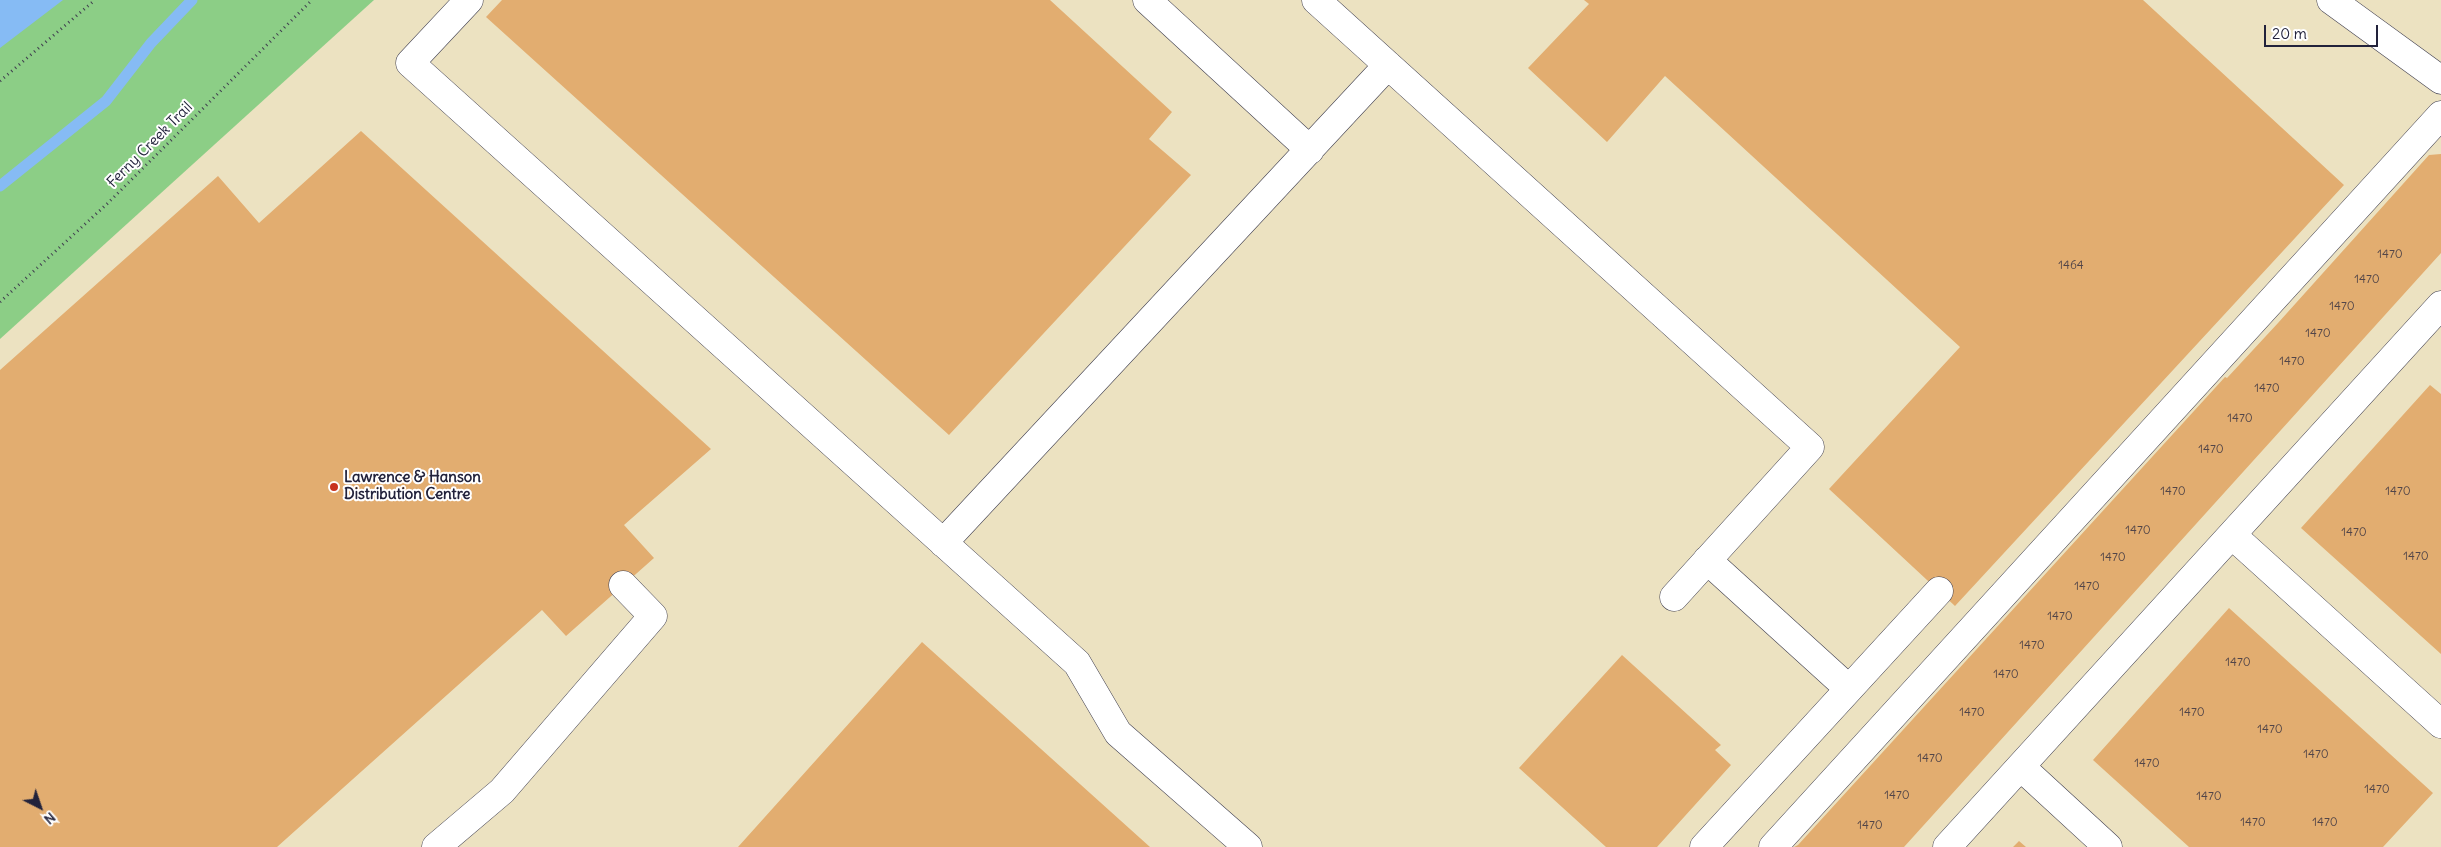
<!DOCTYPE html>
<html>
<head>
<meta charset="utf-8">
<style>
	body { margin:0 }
	#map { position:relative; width:2441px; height:847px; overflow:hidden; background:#ece2c1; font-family:Delius,sans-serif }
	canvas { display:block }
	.north { position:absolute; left:15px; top:782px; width:50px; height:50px; -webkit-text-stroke:4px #fff; paint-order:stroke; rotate:139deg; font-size:14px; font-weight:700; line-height:20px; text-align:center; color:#22223b }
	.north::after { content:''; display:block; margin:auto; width:18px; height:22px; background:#22223b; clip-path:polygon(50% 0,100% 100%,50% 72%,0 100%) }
	.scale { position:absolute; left:2264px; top:25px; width:114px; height:22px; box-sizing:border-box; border:2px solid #22223b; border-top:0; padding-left:6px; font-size:15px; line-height:18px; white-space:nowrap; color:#22223b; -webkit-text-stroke:4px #fff; paint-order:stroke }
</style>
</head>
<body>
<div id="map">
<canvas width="2441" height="847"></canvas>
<div class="north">N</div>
<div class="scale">20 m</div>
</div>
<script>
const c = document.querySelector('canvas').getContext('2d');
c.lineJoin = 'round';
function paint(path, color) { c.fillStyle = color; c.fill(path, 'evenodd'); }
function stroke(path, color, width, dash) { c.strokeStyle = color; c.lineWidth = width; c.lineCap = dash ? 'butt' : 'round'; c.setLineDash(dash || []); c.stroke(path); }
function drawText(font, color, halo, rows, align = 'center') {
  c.font = font + ' Delius,sans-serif'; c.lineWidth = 4; c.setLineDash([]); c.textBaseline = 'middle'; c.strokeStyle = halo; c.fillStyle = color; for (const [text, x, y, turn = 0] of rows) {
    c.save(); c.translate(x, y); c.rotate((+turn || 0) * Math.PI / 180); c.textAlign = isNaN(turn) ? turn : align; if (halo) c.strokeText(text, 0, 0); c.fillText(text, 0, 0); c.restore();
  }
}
paint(new Path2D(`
	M0,0H374L0,339Z`), '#8cce86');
paint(new Path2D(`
	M0,0H63L0,48Z`), '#86bbf4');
stroke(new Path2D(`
	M0,186L106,101L151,43L192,0`), '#86bbf4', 11);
paint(new Path2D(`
	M502,0H1050L1172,112L1149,139L1191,175L949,435L486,17Z
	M1584,0H2143L2344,185L1955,606L1829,489L1960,347L1665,76L1607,142L1528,68L1589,4Z
	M361,131L711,449L624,525L654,558L566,636L542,610L277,847H0V370L218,176L259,223Z
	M2441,154V253L1904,847H1794L1798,845L2225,377L2227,378L2278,323L2429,155Z
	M2430,385L2441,394V654L2301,528Z
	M2229,608L2433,793L2383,847H2189L2093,760Z
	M922,642L1150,847H738Z
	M1622,655L1721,745L1715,750L1731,765L1657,847H1606L1519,768Z
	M2019,841L2026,847H2013Z`), '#e2ad70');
const minor = new Path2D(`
	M469,0L410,63L1077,663L1118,733L1248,847
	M1147,0L1310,150
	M1316,0L1810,447L1674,597
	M2331,0L2441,80
	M2232,535L2441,724
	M943,543L1388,65
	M1707,560L1849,689
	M2021,767L2108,847
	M436,847L502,791L653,616L623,585
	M1704,847L1939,591
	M1773,847L2441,115
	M1947,847L2441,305`);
stroke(minor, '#403f4f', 29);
stroke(new Path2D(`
	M0,81L95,0
	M0,302L108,203L312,0`), '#403f4f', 3, [1, 4]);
stroke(minor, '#fff', 28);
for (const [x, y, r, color] of [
	[334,487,5,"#c8321e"]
]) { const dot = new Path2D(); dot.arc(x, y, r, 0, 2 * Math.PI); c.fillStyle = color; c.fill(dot); stroke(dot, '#fff', 2); }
drawText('12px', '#524548', null, [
	["1470",2390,255],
	["1464",2071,266],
	["1470",2367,280],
	["1470",2342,307],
	["1470",2318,334],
	["1470",2292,362],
	["1470",2267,389],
	["1470",2240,419],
	["1470",2211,450],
	["1470",2173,492],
	["1470",2398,492],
	["1470",2138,531],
	["1470",2354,533],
	["1470",2416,557],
	["1470",2113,558],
	["1470",2087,587],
	["1470",2060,617],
	["1470",2032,646],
	["1470",2238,663],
	["1470",2006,675],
	["1470",1972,713],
	["1470",2192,713],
	["1470",2270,730],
	["1470",2316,755],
	["1470",1930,759],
	["1470",2147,764],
	["1470",2377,790],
	["1470",1897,796],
	["1470",2209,797],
	["1470",2253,823],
	["1470",2325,823],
	["1470",1870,826]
]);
drawText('15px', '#22223b', '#fff', [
	["Ferny Creek Trail",150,145,-45]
]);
drawText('bold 15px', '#22223b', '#fff', [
	["Lawrence & Hanson",344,478],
	["Distribution Centre",344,495]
], 'left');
</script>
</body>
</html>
